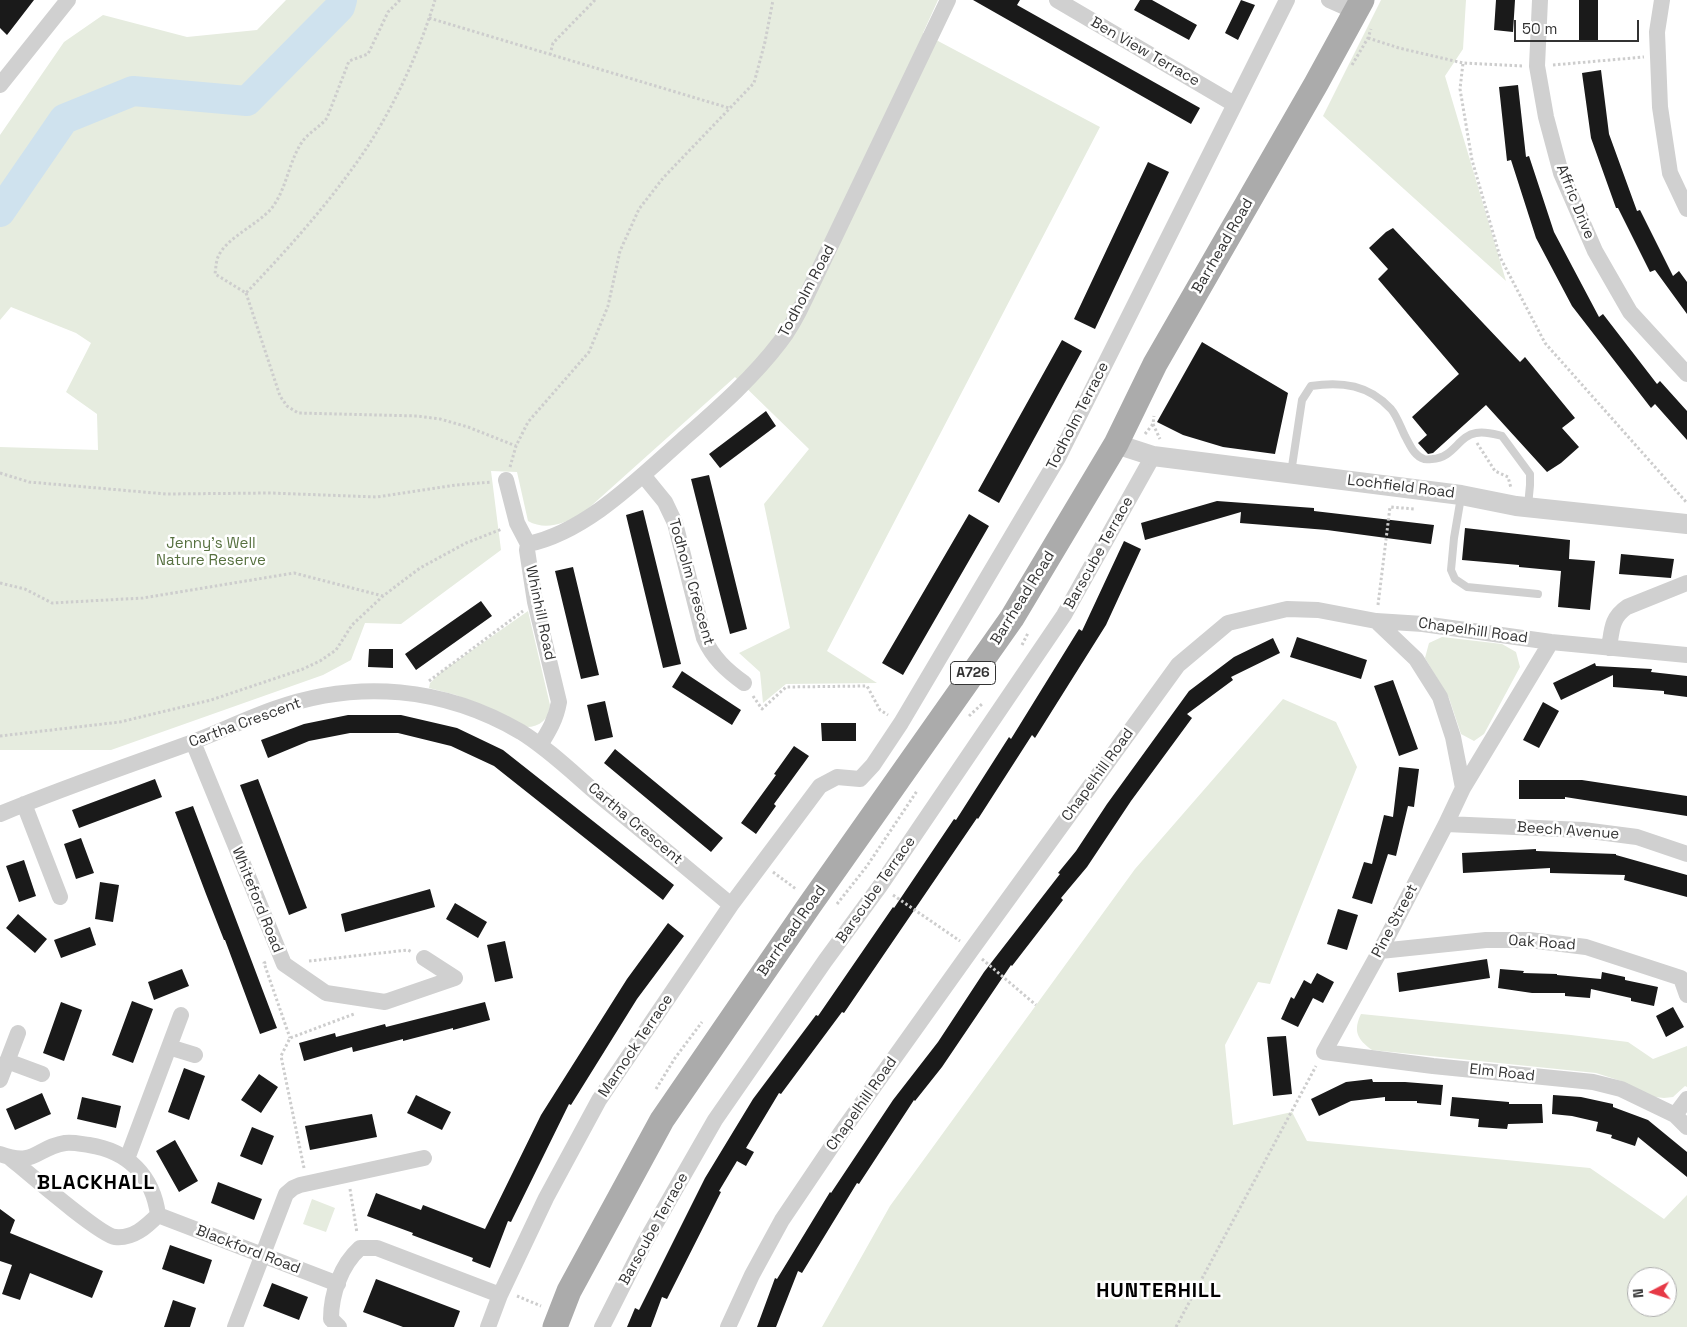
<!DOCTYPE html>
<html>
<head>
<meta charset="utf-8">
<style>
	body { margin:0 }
	#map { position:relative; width:1687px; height:1327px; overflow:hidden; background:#fff; font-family:"Space Grotesk",sans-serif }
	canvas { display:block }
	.north { position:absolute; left:1627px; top:1267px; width:50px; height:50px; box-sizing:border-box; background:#fff; border:1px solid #adadad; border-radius:50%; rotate:265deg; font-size:14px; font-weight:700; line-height:20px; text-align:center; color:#333 }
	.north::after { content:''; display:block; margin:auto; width:18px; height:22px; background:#e63946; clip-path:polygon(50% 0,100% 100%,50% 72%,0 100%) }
	.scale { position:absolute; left:1514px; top:20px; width:125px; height:22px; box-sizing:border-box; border:2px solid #333; border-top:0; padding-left:6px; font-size:15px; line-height:18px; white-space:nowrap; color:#333; -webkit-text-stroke:4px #fff; paint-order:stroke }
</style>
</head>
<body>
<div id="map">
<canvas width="1687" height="1327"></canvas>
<div class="north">N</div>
<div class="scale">50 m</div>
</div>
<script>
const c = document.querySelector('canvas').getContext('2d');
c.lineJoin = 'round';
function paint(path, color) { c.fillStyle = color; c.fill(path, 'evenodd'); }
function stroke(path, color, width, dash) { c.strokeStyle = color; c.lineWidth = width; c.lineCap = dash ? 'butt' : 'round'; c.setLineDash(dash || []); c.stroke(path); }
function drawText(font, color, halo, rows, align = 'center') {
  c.font = font + ' "Space Grotesk",sans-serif'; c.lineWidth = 5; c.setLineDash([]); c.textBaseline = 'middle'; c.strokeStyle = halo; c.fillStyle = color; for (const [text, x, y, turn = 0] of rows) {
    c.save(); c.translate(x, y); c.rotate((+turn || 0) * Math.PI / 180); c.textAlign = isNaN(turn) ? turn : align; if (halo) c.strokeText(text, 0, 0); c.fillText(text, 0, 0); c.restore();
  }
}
paint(new Path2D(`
	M286,0H938L923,33L1100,127L827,651L877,683L786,684L763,703L760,672L739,653L790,628L764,504L809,449L735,377L581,515C564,523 546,531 528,521L517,472L491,471L501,550L401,624L365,623L351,660L323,675L111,750H0V447L98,450L97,414L66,392L91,343L76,333L11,307L0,320V135L64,42L103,15L187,37L257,30Z
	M1381,0H1466L1463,49L1445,76L1506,281L1323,116Z
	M528,611L550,705C549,720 539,728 524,727L456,695L429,688L430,683L441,672Z
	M1442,637L1502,644L1516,652L1520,667L1484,734L1474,741L1461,734L1449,698L1425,658L1429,643Z
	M1283,699L1336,722L1357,767L1270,984L1258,982L1225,1045L1233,1125L1292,1112L1307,1141L1590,1168L1664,1219L1687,1195V1327H822L890,1206L1135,869ZM1637,1277H1667V1307H1637Z
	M1361,1014L1571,1035L1628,1042L1653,1059L1687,1046V1087L1685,1086L1673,1097L1664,1098L1655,1097L1621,1081L1596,1073L1372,1050C1357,1039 1353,1031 1361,1014Z
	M312,1199L335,1208L326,1232L303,1224Z`), '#e6ecdf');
stroke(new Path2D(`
	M0,212L64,119L133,91L247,101L340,7L342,0`), '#cfe2ee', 30);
paint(new Path2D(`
	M0,0H34L7,35L0,28Z
	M973,0H1020L1017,5L1200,108L1191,124Z
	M1140,0H1152L1197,25L1189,40L1134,10Z
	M1241,0L1255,5L1238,40L1225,33Z
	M1496,0H1515L1513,32L1494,30Z
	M1579,0H1598V42H1579Z
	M1601,70L1609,134L1637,211L1640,210L1673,276L1679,271L1687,282V314L1655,270L1650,272L1618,208H1616L1591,138L1582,73Z
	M1518,85L1526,157L1529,156L1554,232L1599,317L1603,314L1657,384L1660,381L1687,411V440L1655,404L1651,408L1572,306L1536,238L1511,160L1507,161L1499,87Z
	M1148,162L1169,172L1095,329L1074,319Z
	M1393,228L1520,362L1525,357L1575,418L1562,428L1579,447L1561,463L1547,472L1486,405L1433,453L1428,454L1418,443L1427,435L1412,417L1459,374L1378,279L1388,269L1369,248L1386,232Z
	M1062,340L1082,351L999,503L978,491Z
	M1202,342L1288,393L1275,454L1223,447L1183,435L1157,422Z
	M766,411L776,426L720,468L709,454Z
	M709,475L747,629L730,634L691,479Z
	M1217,501L1314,508V511L1434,525L1431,544L1327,530L1240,523L1241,512L1145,540L1141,523Z
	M643,510L681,664L663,668L626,515Z
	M969,514L989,526L903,675L882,663Z
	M1465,528L1570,540L1569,559L1595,561L1590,610L1558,607L1561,571L1519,567V565L1462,560Z
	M1124,541L1141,549L1106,625L1035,738L1032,735L978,819L977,818L844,1013L842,1012L781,1094L779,1093L746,1148L754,1152L746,1166L737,1161L719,1191L721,1192L667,1299L662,1297L651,1327H627L635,1308L639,1310L705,1178L753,1099L816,1015L818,1016L893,907L894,908L954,819L956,820L1009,737L1011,739L1079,629L1082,631Z
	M1621,554L1674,559L1671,578L1619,574Z
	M573,567L599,675L581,679L555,571Z
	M481,601L492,616L416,670L405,654Z
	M1297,637L1367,660L1361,679L1290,657Z
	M1273,638L1280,653L1231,677L1233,680L1187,714L1192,718L1131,801L1087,867L1061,898L1063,900L1012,966L1011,965L942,1067L915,1101L914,1100L859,1184L857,1183L802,1273L798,1271L776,1327H757L775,1278L777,1279L830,1192L831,1193L893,1100L938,1042L984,972L1060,874L1058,873L1076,851L1107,804L1189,691L1234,657Z
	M369,649H393V668L368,667Z
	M1595,663L1596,666L1652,669L1651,672L1687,676V697L1664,694V691L1613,687V675L1561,700L1553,683Z
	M682,671L741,710L732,725L672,687Z
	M1393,680L1418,749L1399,756L1374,686Z
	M605,701L613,737L595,741L587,705Z
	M1543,702L1559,711L1539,748L1523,740Z
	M348,715H401L457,728L503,750L674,885L663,900L494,766L451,746L398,733H350L309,741L268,758L261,740L304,724Z
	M821,723H856V741H822Z
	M794,746L809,756L774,804L776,806L756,834L741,823L776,775L774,774Z
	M615,749L723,838L711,852L604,763Z
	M1399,767L1419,769L1414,807L1408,806L1396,856L1388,854L1372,904L1352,898L1364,862L1372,864L1384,815L1393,817Z
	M155,779L162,797L79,828L72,810Z
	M258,779L307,908L289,915L240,785Z
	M1519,780H1582L1687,796V816L1565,797V799H1519Z
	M193,806L277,1028L260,1034L225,940H224L206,894L175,812Z
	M81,838L94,873L76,879L64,844Z
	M1536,849V851L1616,854V855L1687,875V897L1624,880L1625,875L1550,873V868L1463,873L1462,853Z
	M24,860L36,896L19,902L6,866Z
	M100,882L119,885L113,922L95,919Z
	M430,889L435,907L345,932L341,914Z
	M455,903L487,922L478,938L446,919Z
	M1338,909L1358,915L1347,950L1327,944Z
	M18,914L47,939L35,953L6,928Z
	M668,923L684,936L637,999L571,1105L569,1104L511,1222L508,1221L490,1268L472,1261L473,1258L412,1235L413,1233L367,1216L376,1193L421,1210L423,1205L485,1229L541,1115L627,979Z
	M90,927L96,945L61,958L54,940Z
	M505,941L513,978L495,982L487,945Z
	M1487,959L1490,978L1399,992L1397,973Z
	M182,969L189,986L154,1000L148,982Z
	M1500,969L1524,971L1523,973L1557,974V975L1601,979L1602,972L1625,977V980L1658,987L1654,1006L1631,1001V998L1591,989L1590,998L1565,996V993H1532L1498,988Z
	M1317,973L1334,982L1323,1003L1313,998L1298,1027L1281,1019L1291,997L1294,999L1304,980L1311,984Z
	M132,1001L153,1009L133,1063L112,1055Z
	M61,1002L82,1010L64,1061L43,1053Z
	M485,1002L490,1020L453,1030V1028L403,1041V1039L353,1052L352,1047L304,1061L299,1043L335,1033L336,1037L385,1024L386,1027Z
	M1673,1007L1684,1027L1666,1037L1656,1016Z
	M1286,1036L1292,1094L1273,1096L1267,1037Z
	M184,1068L205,1076L189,1120L168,1112Z
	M259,1074L278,1087L261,1113L241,1100Z
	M1372,1079L1373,1082H1405L1443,1085L1441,1105L1417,1103V1101H1385V1097L1351,1101L1319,1116L1311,1099L1346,1082Z
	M42,1093L51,1114L15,1130L6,1109Z
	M416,1095L451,1112L442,1130L407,1113Z
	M1553,1095L1581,1097L1613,1104V1107L1648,1120L1687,1152V1177L1638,1137L1635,1146L1611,1138L1612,1135L1596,1131L1598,1122L1572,1116L1552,1114Z
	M82,1097L121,1106L116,1128L77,1119Z
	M1452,1097L1509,1102V1104H1542L1543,1123L1508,1124L1507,1129L1478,1127L1479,1119L1450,1116Z
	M372,1114L377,1137L310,1150L305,1126Z
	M252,1127L274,1136L262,1165L240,1156Z
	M175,1140L198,1181L179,1192L156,1151Z
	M218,1182L262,1199L254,1220L211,1203Z
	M0,1209L15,1220L10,1233L103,1271L92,1298L30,1273L20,1300L2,1294L12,1265L0,1261Z
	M170,1245L212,1260L204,1284L162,1269Z
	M376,1279L460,1311L454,1327H403L363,1312Z
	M272,1283L308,1297L299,1320L263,1306Z
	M173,1300L196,1308L190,1327H164Z`), '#1a1a1a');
stroke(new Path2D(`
	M400,0L388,12L368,54L349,61L327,118C320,127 308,133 302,142C288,163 287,189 271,209C258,224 227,238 219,255C216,260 216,267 215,274L246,293C289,248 331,201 366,149C396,103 419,52 435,0
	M429,18L729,108
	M1368,38L1399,48L1463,63
	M550,55L553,43L595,0
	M1352,65L1368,38L1371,29
	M1553,65L1644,57
	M1522,66L1463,63L1460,89L1472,160L1500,257L1545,343L1687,503
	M246,293L280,396L287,406L298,413L417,416L440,419L468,427L516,446
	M1153,424L1160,439
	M1145,434L1153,424L1154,416
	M1477,443L1495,471L1508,477L1511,488
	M510,467L516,446L528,422L589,352L608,306L620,251L639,209L663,178L754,83L765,42L773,0
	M0,473L29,482L166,494L270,493L377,497L456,485L492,482
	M0,583L25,589L52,603L143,598L294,573L383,596
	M1378,605L1390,507L1415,509
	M1022,645L1028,633
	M429,681L523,611
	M753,696L762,709L786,687L867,686L880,710L888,715
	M969,716L983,703
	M0,736L120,722L211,700L303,669L320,661L336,650L352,625L383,596L420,568L466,543L502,529
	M773,872L796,889
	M893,895L960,941
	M837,904L867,866L917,791
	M982,959L1036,1005
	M309,961L408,950L412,952
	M266,962L264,963L290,1038
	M656,1089L675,1058L702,1022
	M304,1168L281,1056L290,1038L354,1014
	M350,1189L357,1233
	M517,1296L541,1306
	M1176,1327L1316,1066`), '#cdcdcd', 3, [2.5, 2.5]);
stroke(new Path2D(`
	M1291,473L1302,400L1311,386C1342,381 1369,385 1391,409C1397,416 1401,428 1405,436C1410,445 1414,456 1424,459C1425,460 1430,459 1432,459C1454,458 1458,436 1476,433C1485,431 1494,434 1502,436L1530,474V485L1528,506
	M1461,497L1454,538L1451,570L1455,579L1467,587L1538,594`), '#d0d0d0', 8);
stroke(new Path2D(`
	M1057,0L1234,104
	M1329,0L1356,12
	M1540,0L1537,66L1546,117L1561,173L1595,251L1630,312L1687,374
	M1662,0L1657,32L1660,107L1670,173L1687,209
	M0,85L68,0
	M643,475L665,502L675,523L704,638C713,658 726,670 744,683
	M506,480L517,523L528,544L527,550L535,602L559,702C556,719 549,731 540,745
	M528,544C586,532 638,479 681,441C716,410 752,379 780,342C790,329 798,314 805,299L948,0
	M1376,621L1416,659L1440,697L1453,737L1463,788L1446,824L1380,951L1324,1052L1433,1066L1593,1082L1621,1089L1675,1115L1687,1127
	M1609,648C1612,630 1611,618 1627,607L1687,583
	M193,742L284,964L326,993L385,1002L455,978L424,958
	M1463,788L1551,642
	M24,804L60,897
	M0,814C60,789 121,768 182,746C213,735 243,720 274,709C358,679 444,687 521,732C550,750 575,775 601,797C645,833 688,869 731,905
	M1446,824L1583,830L1637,837L1687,854
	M1380,951L1486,940H1529L1586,947L1681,978L1687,995
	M169,1047L195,1055
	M7,1061L42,1074
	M0,1080L18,1033
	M1675,1115L1687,1099
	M0,1154C36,1167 35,1148 65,1143C73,1142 81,1144 89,1145C128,1151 153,1176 158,1215L338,1284
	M9,1157C26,1171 100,1235 115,1237C133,1239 146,1227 158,1215
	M127,1159L181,1015
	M235,1327L286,1194L293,1188L300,1185L424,1158
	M339,1327L331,1319C331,1294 341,1265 360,1248H377L500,1295
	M488,1327L500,1295L546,1198L599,1100L731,905L820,786L837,777L860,779L873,765L901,723L1058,458L1287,0
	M602,1327L644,1244L715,1120L825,961L880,886L1064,615L1153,456
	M728,1327L752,1275L782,1220L840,1134L972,949L1178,665L1228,623L1287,609L1318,610L1376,621L1423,624L1551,642L1687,655`), '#d0d0d0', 16);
stroke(new Path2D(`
	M1116,444L1153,456L1461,495L1516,506L1687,524`), '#d0d0d0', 20);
stroke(new Path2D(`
	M555,1327L569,1291L662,1120L809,906L1012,618L1116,444L1155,364L1316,84L1362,0`), '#ababab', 25);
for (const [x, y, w] of [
	[973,673,45]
]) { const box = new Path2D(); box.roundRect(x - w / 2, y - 11.5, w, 23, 4); c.fillStyle = '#fff'; c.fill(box); stroke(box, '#333', 1); }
drawText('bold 14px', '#333', null, [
	["A726",973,673]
]);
drawText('15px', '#333', '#fff', [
	["Ben View Terrace",1145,52,30],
	["Affric Drive",1575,202,68],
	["Barrhead Road",1223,246,-60],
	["Todholm Road",807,291,-62],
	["Todholm Terrace",1078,416,-63],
	["Lochfield Road",1401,487,7],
	["Barscube Terrace",1099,553,-61],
	["Todholm Crescent",691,582,74],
	["Barrhead Road",1023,598,-58],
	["Whinhill Road",540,613,78],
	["Chapelhill Road",1473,631,8],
	["Cartha Crescent",245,723,-20],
	["Chapelhill Road",1098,775,-54],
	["Cartha Crescent",635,824,40],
	["Beech Avenue",1568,831,4],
	["Barscube Terrace",876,890,-55],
	["Whiteford Road",257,900,68],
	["Pine Street",1395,921,-62],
	["Barrhead Road",792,931,-55],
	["Oak Road",1542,943,4],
	["Marnock Terrace",636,1046,-56],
	["Elm Road",1502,1073,6],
	["Chapelhill Road",862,1104,-55],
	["Barscube Terrace",654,1229,-61],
	["Blackford Road",248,1250,21]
]);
drawText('15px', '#56703f', '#fff', [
	["Jenny's Well",211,544],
	["Nature Reserve",211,561]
]);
c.letterSpacing = '1px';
drawText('bold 20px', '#000', '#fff', [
	["BLACKHALL",96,1184],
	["HUNTERHILL",1159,1292]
]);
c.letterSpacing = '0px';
</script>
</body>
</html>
